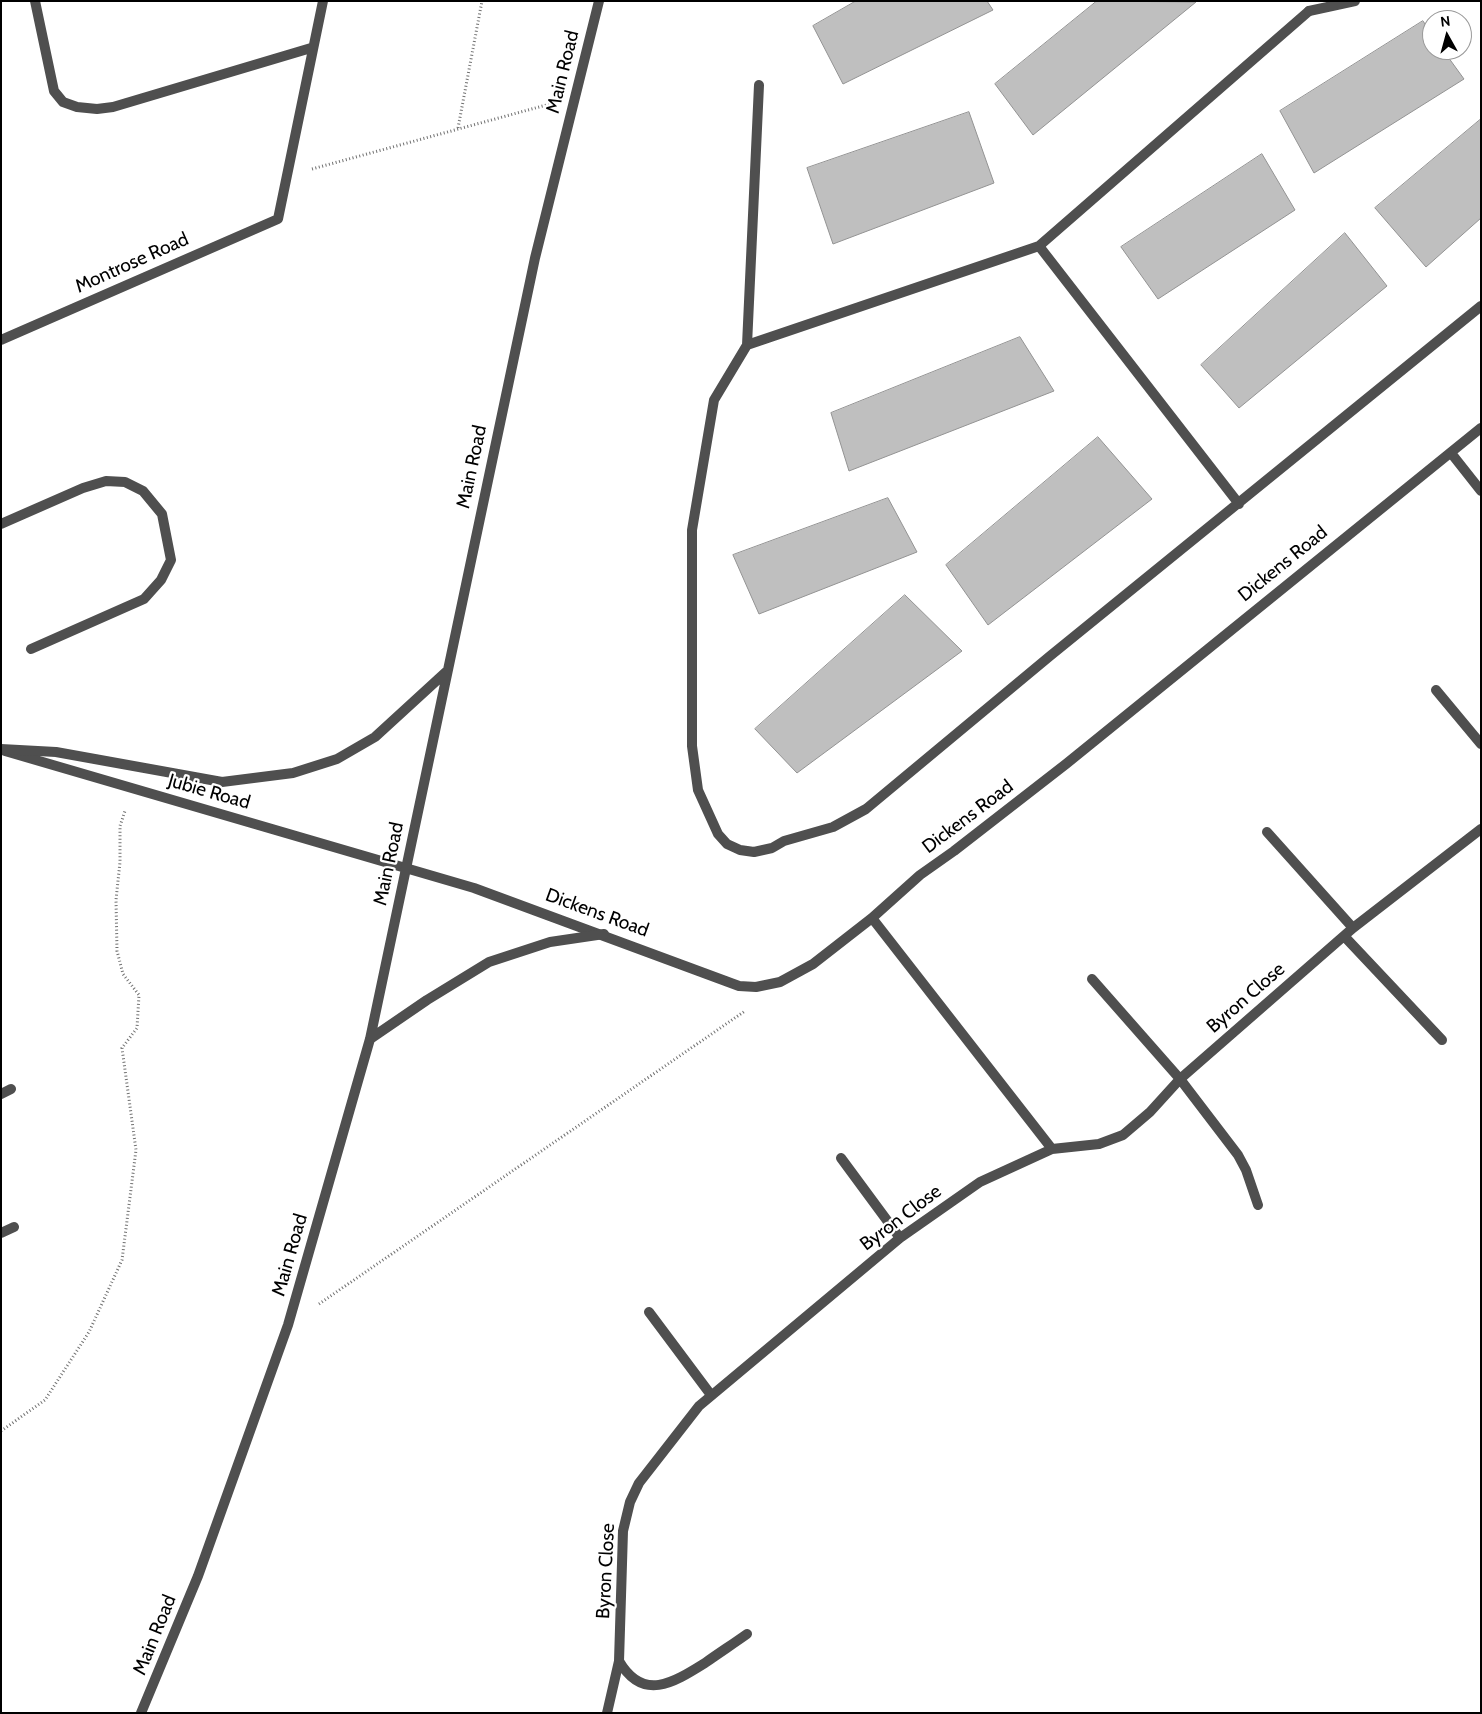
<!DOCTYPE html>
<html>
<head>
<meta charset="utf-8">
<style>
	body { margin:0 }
	#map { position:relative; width:1482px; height:1714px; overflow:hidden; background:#fff; font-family:Cabin,sans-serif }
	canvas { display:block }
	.frame { position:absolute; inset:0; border:2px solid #000; pointer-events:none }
	.north { position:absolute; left:1422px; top:10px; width:50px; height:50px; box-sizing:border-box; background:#fff; border:1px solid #999; border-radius:50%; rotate:353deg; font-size:14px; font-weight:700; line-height:20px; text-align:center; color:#000 }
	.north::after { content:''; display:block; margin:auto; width:18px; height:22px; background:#000; clip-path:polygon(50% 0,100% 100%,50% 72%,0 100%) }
</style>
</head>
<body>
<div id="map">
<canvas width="1482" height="1714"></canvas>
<div class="frame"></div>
<div class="north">N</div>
</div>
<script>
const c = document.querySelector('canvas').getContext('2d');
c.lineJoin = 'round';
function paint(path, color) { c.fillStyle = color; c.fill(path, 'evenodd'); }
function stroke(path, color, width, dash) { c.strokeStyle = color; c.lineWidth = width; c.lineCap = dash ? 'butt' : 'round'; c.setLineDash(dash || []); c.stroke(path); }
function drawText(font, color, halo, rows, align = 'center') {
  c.font = font + ' Cabin,sans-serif'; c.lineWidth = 4.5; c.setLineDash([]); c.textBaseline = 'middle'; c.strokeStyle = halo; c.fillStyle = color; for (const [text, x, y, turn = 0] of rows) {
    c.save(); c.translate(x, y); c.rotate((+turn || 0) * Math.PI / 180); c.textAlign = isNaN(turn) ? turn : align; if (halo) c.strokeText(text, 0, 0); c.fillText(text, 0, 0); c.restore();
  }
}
const building = new Path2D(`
	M856,1H987L993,10L843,84L813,26Z
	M1097,1L1196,2L1033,135L995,84Z
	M1423,21L1432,34V50H1443L1464,79L1314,173L1280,111Z
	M969,112L994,183L833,244L807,168Z
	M1481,119V218L1426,267L1375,208Z
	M1262,154L1295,210L1158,299L1121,247Z
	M1345,233L1387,286L1239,408L1201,365Z
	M1020,337L1054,391L849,471L831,413Z
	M1098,437L1152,499L988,625L946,565Z
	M888,498L917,552L759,614L733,555Z
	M905,595L962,651L797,773L755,729Z`);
paint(building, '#bfbfbf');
stroke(building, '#939393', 1);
stroke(new Path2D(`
	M458,128L482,1
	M312,169L550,104
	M319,1304L745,1011
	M1,1431L45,1400L89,1332L122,1260L136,1150L122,1048L137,1028L139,995L123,974L117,951L116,900L120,862V826L125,811`), '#717171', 3, [1, 2.5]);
stroke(new Path2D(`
	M759,85L747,345L714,400L692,530V746L698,790L718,834L727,844L740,850L754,852L772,848L784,841L833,827L866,809L1050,656L1481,306
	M1039,246L1239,504
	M747,345L1039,246L1309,11`), '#4f4f4f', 10);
stroke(new Path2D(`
	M35,1L54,91L63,102L77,107L97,109L113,107L311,48
	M1309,11L1355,1
	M1,340L278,219L323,1
	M1451,453L1481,491
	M1,524L83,488L106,481L125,482L143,491L162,514L171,560L161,580L144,599L31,649
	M1436,690L1481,744
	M5,751L474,888L739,986L756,987L780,982L813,964L872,918L920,875L954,851L1066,764L1481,428
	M1267,832L1353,928
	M872,918L1052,1149
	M1344,936L1442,1040
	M1092,979L1180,1079L1238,1155L1246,1170L1258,1205
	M1,1094L11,1089
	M841,1158L900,1238
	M1,1233L14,1227
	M649,1312L711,1395
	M747,1634C733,1644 719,1653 705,1663C673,1683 643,1702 619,1661L623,1531L630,1502L639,1483L699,1406L900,1238L980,1182L1052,1149L1099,1144L1123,1135L1150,1112L1180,1079L1353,928L1481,829
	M607,1713L619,1661`), '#4f4f4f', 10);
stroke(new Path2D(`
	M1,749L56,752L222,782L293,773L337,759L375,737L446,672
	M370,1039L427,1000L489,962L550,942L604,934
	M141,1713L198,1576L288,1325L370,1039L535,258L599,1`), '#4f4f4f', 10);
drawText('19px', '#000', '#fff', [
	["Main Road",563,72,-76],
	["Montrose Road",132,263,-24],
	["Main Road",472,467,-78],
	["Dickens Road",1283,564,-39],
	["Jubie Road",209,792,16],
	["Dickens Road",968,817,-37],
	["Main Road",389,864,-78],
	["Dickens Road",597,913,20],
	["Byron Close",1246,998,-41],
	["Byron Close",901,1218,-37],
	["Main Road",290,1255,-74],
	["Byron Close",606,1571,-87],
	["Main Road",155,1635,-68]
]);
</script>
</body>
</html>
